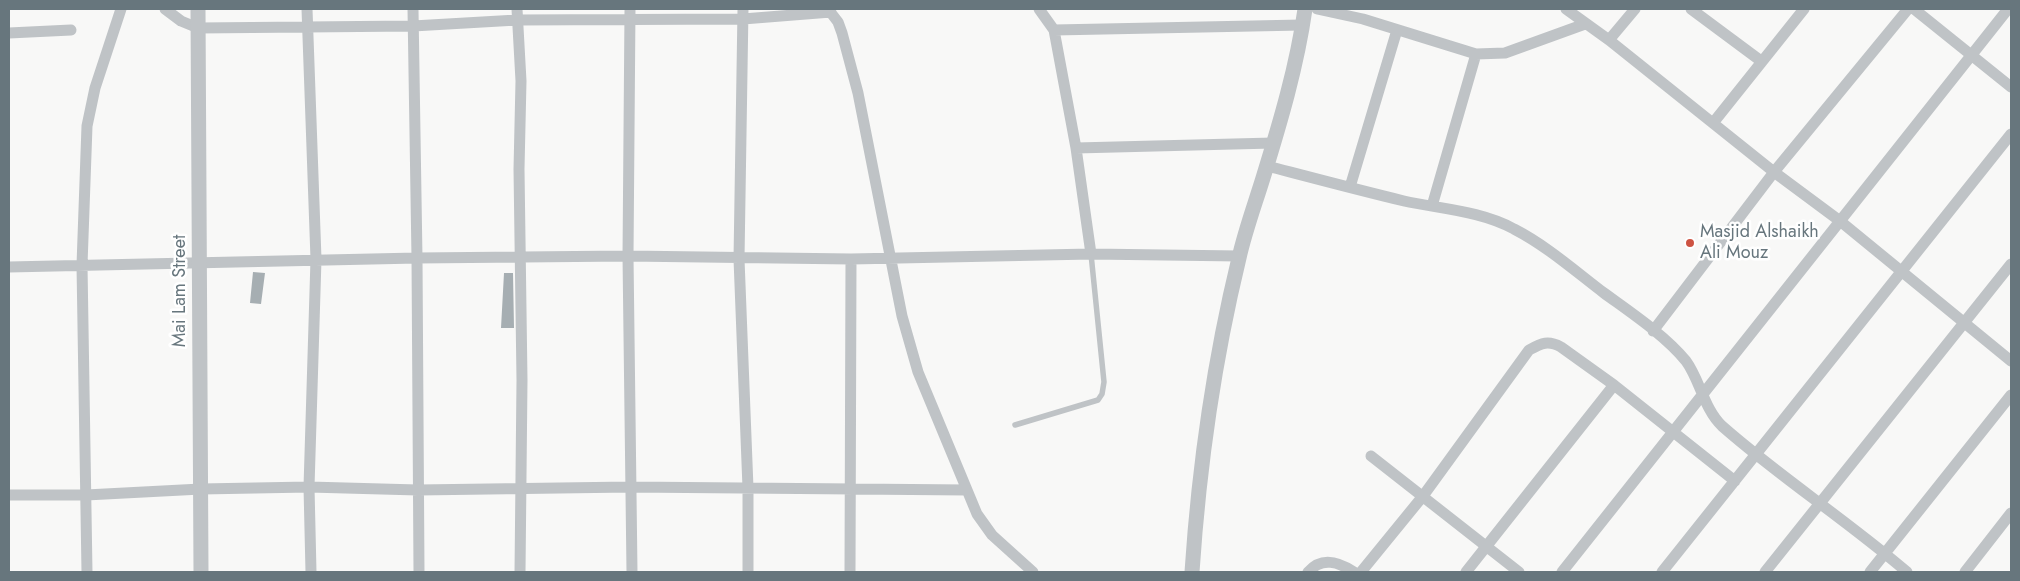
<!DOCTYPE html>
<html>
<head>
<meta charset="utf-8">
<style>
	body { margin:0 }
	#map { position:relative; width:2020px; height:581px; overflow:hidden; background:#f8f8f7; font-family:Jost,sans-serif }
	canvas { display:block }
	.frame { position:absolute; inset:0; border:10px solid #67767d; pointer-events:none }
</style>
</head>
<body>
<div id="map">
<canvas width="2020" height="581"></canvas>
<div class="frame"></div>
</div>
<script>
const c = document.querySelector('canvas').getContext('2d');
c.lineJoin = 'round';
function paint(path, color) { c.fillStyle = color; c.fill(path, 'evenodd'); }
function stroke(path, color, width, dash) { c.strokeStyle = color; c.lineWidth = width; c.lineCap = dash ? 'butt' : 'round'; c.setLineDash(dash || []); c.stroke(path); }
function drawText(font, color, halo, rows, align = 'center') {
  c.font = font + ' Jost,sans-serif'; c.lineWidth = 5; c.setLineDash([]); c.textBaseline = 'middle'; c.strokeStyle = halo; c.fillStyle = color; for (const [text, x, y, turn = 0] of rows) {
    c.save(); c.translate(x, y); c.rotate((+turn || 0) * Math.PI / 180); c.textAlign = isNaN(turn) ? turn : align; if (halo) c.strokeText(text, 0, 0); c.fillText(text, 0, 0); c.restore();
  }
}
paint(new Path2D(`
	M253,272L265,273L261,304L250,303Z
	M504,273H513L514,328H501Z`), '#a6aeb2');
stroke(new Path2D(`
	M1015,425L1098,400L1102,394L1104,382L1091,254`), '#bfc3c6', 5.5);
stroke(new Path2D(`
	M165,9L181,21L198,28L413,26L517,20L743,19L831,12
	M307,9L316,259L309,487L311,572
	M413,9L417,258L419,572
	M517,9L521,81L519,169L522,380L520,572
	M630,9L628,256L632,572
	M743,9L739,259L748,488V572
	M828,9L838,22L842,33L858,93L902,316L918,372L977,514L992,535L1033,572
	M1039,9L1054,30L1076,148L1091,254
	M1317,9L1363,19L1476,54L1505,53L1585,24
	M1566,9L1609,40L1774,172L1840,221L2011,361
	M1691,9L1761,61
	M1914,9L2011,87
	M1054,30L1302,25
	M9,33L71,30
	M1609,40L1635,9
	M1713,123L1804,9
	M1076,148L1273,143
	M1267,166C1313,178 1358,190 1404,201C1441,209 1481,211 1514,229C1547,246 1575,271 1604,293C1630,312 1666,336 1686,361C1700,380 1704,409 1722,426C1781,478 1848,521 1907,572
	M1350,187L1397,30
	M1432,206L1476,54
	M9,267L417,258L628,256L851,259L1091,254L1239,256
	M1653,331L1774,172L1908,9
	M1371,456L1519,572
	M9,495H86L201,489L309,487L418,490L630,487L967,490
	M87,572L82,265L87,126L95,88L121,9
	M850,572L851,259
	M1308,572C1322,556 1339,562 1354,572
	M1361,572L1423,496L1529,350C1542,343 1548,340 1561,347L1614,385L1735,481
	M1466,572L1614,385
	M1562,572L2008,9
	M1662,572L2011,134
	M1765,572L2011,264
	M1870,572L2011,395
	M1965,572L2011,513`), '#bfc3c6', 11);
stroke(new Path2D(`
	M198,9L201,572
	M1192,572C1199,466 1214,361 1239,258C1245,231 1255,204 1263,178C1280,123 1297,66 1305,9`), '#bfc3c6', 15);
for (const [x, y, r, color] of [
	[1690,243,5,"#cd5342"]
]) { const dot = new Path2D(); dot.arc(x, y, r, 0, 2 * Math.PI); c.fillStyle = color; c.fill(dot); stroke(dot, '#fff', 2); }
drawText('18px', '#67767d', '#fff', [
	["Masjid Alshaikh",1700,233],
	["Ali Mouz",1700,254]
], 'left');
drawText('18px', '#67767d', '#fff', [
	["Mai Lam Street",181,291,-90]
]);
</script>
</body>
</html>
